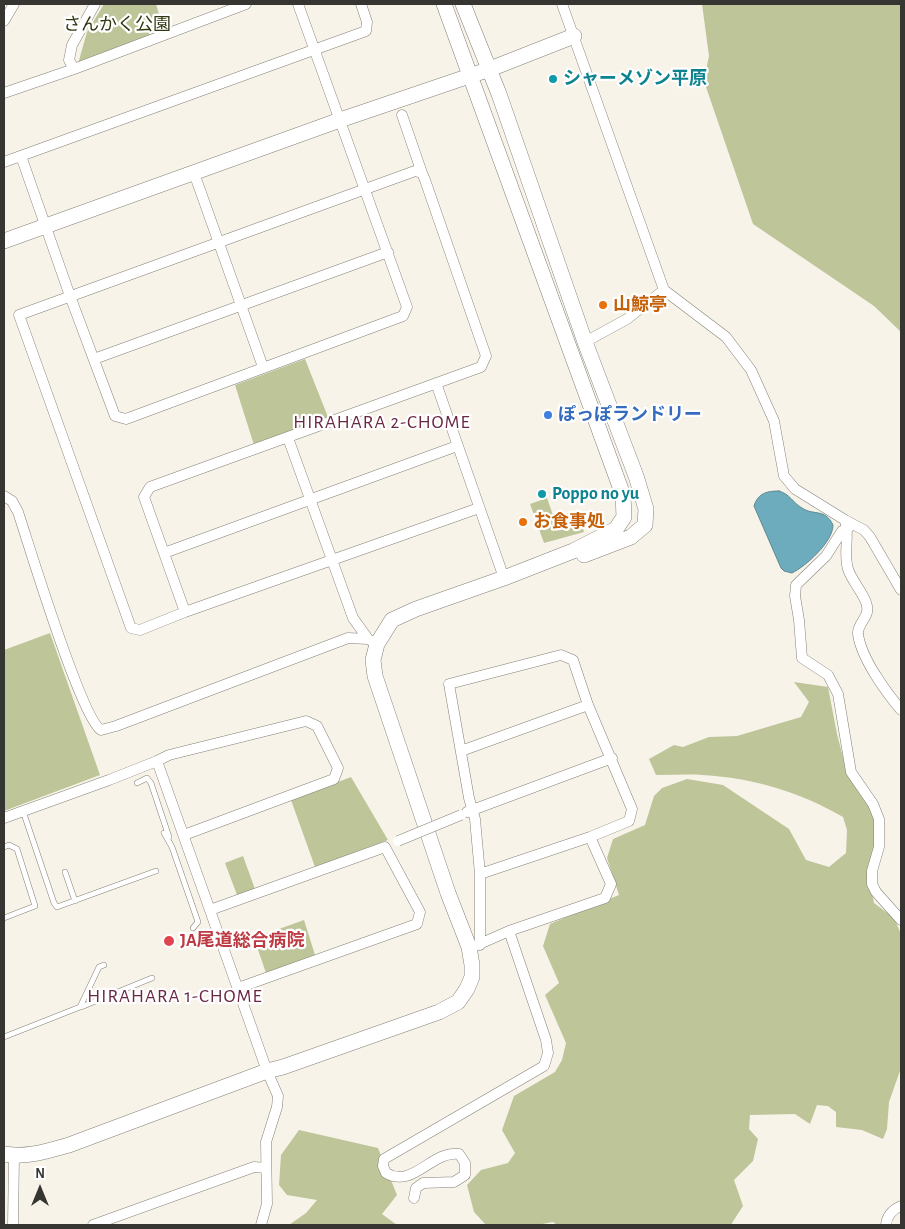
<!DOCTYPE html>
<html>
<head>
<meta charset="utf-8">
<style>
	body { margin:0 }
	#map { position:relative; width:905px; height:1229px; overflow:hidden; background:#f8f3e9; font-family:"Alegreya Sans",sans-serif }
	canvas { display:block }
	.frame { position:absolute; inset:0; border:5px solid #373532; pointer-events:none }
	.north { position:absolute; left:15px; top:1164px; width:50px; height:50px; -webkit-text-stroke:4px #fff; paint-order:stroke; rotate:0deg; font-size:14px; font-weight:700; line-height:20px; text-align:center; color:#373532 }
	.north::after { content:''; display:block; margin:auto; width:18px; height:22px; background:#373532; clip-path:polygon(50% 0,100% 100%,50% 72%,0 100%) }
</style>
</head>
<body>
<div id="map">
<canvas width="905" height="1229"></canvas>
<div class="frame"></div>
<div class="north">N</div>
</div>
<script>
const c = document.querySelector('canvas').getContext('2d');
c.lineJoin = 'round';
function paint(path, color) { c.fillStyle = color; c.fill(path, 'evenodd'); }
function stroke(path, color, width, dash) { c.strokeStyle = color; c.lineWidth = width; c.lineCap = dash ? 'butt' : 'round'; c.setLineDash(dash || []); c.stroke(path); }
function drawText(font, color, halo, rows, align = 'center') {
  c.font = font + ' "Alegreya Sans","Noto Sans JP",sans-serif'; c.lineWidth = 4.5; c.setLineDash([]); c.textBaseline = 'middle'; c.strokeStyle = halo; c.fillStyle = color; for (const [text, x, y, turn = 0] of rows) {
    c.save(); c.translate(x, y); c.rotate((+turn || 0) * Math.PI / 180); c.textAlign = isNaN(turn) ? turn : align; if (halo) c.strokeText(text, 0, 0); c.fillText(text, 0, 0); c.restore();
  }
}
paint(new Path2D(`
	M104,4H156L164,31L78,64L87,32Z
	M702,4H901V332L874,306L753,224L706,87L705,75L709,56Z
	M305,359L328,417L254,445L235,385Z
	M547,498L554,518L573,512L579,530L583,529L584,532L544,543L530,504Z
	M50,633L100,775L4,811V650Z
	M794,682L828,687L837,734L847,773L872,806L878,821L871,887L874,903L894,918L901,934V1068L889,1102L887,1129L883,1139L862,1130L836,1127V1112L828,1106L817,1105L810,1124L795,1114L750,1115L749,1129L758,1139L753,1161L734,1180L743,1206L732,1223V1225H557L553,1222L537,1225H486L474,1212L467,1185L481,1170L508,1163L515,1153L502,1130L514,1096L555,1072L562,1060L566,1043L545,995L559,983L543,946L550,924L619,895L607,858L613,839L645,825L654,796L662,788L687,779L723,785L789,829L806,860L829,867L846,853L847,830L843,817C800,792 753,778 703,775C688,774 672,775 656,775L649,759L674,745L683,747L709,737L737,736L801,717L809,702Z
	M351,777L388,840L315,867L291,800Z
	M243,856L255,889L237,895L225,863Z
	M304,920L315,955L266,973L254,938Z
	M299,1130L378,1148L397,1195L382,1214L397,1225H289L306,1213L317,1200L287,1195L279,1185L281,1155Z`), '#bdc599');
const water = new Path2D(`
	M779,491C790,494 793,503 802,508C814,516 825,508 833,525C833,542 806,566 792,573L784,571L781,568L754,506C758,493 767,491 779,491Z`);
paint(water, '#6dacbc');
stroke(water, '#5d8893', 1);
const lane = new Path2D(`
	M137,783L147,778L151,783L169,837
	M23,811L54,903L57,907L156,871
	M164,833L172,847L198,922L193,928
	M4,847L9,845L17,849L35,906L4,918
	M65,872L75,901
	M81,1007L152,978
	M4,1037L80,1007L99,967L104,965`);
const street = new Path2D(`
	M562,4L664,290L627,319L585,342
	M4,21L14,4
	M74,69L69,60L72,45L95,4
	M4,93L74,69L246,4
	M402,115L422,173
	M21,156L70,296L115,416L126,419L403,316L407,307L298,4
	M4,162L366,31L367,22L361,4
	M194,173L263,367
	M664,290L726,337L751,370L774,421L784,476L795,489L845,520C850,536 843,553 848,569C852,582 865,594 867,606C870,617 857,623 858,634C861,658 886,692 901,710
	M94,359L388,252
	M436,383L504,578
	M288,438L353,618L368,639
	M4,496L12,501L18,512C29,545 81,718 101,730L116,726L348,638L368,639L377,644
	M845,520L864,530L870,537L901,590
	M848,529L842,531L826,556L796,585L795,596L799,620L802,658L828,675L838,694L851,772L873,804L879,819V847L872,871V884L876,892L901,920
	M164,553L457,446
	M185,612L144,497L150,487L481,367L486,356L425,180L422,173L415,171L19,315L131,628L140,630L185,612L479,508
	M461,751L588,705
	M157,761L267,1071L278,1096L277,1107L266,1142L267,1204L261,1225
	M467,812L612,758
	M4,818L109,780L157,761L169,755L306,721L317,726L338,768L334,779L184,835
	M210,910L385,847L420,912L417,924L238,988
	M480,945V874L475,819L469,798L449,684L561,655L573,660L588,705L632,809L629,821L590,837L480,874
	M475,946L509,931L605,898L611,884L590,837
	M414,1198L416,1188L423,1183L454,1182L465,1175V1163L459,1154C432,1150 413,1189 386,1173L383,1166L384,1159L544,1066L548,1053L546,1040L509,931
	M13,1225L14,1156
	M93,1225L254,1167L266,1168
	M886,1225C887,1215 892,1210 901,1206`);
const secondary = new Path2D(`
	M463,4L499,94L585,342L636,476L646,509L645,525L631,537L584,555
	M4,241L340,120L490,69L574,36
	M4,1154C27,1158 47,1151 69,1145L267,1071L283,1067L439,1012L458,1002L467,989L472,977V965L469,947L448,893L375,676L373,660L377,644L392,620L416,609L504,578L573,551L616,529L624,517L623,495L444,4`);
stroke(lane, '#858078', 6);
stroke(street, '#858078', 11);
stroke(secondary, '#858078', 16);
stroke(lane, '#fff', 5);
stroke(street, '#fff', 10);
stroke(secondary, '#fff', 15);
const streetBridge = new Path2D(`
	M398,841L461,815`);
stroke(streetBridge, '#858078', 11, []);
stroke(streetBridge, '#fff', 10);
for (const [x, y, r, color] of [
	[553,79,5,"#0f9aa8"],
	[603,305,5,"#e8710a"],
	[548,415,5,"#3f7fe0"],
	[542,494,5,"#0f9aa8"],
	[523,522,5,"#e8710a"],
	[169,941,6,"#e0444e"]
]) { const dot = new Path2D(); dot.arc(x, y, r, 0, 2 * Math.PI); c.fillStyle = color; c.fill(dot); stroke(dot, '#fff', 2); }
drawText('18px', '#333811', '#fff', [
	["さんかく公園",117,25]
]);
drawText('bold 18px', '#0d838f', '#fff', [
	["シャーメゾン平原",563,79],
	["Poppo no yu",552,494]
], 'left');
drawText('bold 18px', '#c56008', '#fff', [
	["山鯨亭",613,305],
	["お食事処",533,522]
], 'left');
drawText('bold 18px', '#366cbe', '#fff', [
	["ぽっぽランドリー",558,415]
], 'left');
drawText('bold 18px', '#be3a42', '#fff', [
	["JA尾道総合病院",180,941]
], 'left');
c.letterSpacing = '1px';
drawText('19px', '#692744', '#fff', [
	["HIRAHARA 2-CHOME",382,422],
	["HIRAHARA 1-CHOME",175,996]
]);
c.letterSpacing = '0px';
</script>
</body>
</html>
